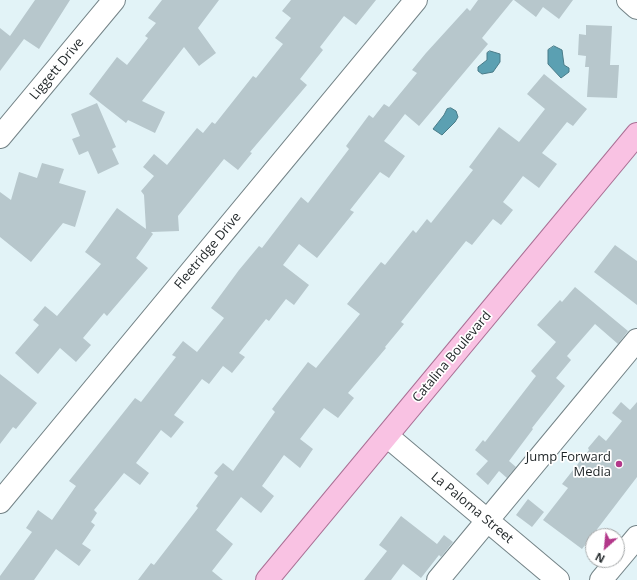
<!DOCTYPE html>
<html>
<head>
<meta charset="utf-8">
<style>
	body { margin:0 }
	#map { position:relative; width:637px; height:580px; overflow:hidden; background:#e2f3f7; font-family:"Open Sans",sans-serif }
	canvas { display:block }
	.north { position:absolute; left:585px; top:528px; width:40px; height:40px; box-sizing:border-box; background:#fff; border:1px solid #a5a8a9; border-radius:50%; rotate:207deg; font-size:11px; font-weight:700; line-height:16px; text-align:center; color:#1f2527 }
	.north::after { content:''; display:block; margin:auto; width:14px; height:18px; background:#b3388a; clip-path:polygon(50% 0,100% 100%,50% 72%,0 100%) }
</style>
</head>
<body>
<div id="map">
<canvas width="637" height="580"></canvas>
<div class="north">N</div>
</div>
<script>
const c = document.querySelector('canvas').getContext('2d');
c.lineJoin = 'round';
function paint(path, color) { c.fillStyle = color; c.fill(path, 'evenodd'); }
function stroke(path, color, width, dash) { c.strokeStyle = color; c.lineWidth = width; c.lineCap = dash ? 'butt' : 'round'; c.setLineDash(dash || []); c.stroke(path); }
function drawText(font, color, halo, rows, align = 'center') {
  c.font = font + ' "Open Sans",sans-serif'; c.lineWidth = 3.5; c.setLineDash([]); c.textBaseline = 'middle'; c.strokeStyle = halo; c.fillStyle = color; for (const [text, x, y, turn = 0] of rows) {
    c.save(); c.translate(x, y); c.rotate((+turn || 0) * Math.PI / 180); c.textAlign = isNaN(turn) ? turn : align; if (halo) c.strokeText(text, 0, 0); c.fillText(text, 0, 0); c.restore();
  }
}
const water = new Path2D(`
	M554,46L562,50L564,65L569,68V72L561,78L548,64V50Z
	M490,51L500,54V62L493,72L482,74L478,71V67L487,60V53Z
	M451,108L456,111L458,117L455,122L442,135L433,129L444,115L447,109Z`);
paint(water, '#5ba0b2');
stroke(water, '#497b88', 1);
paint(new Path2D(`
	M35,0H70L39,49L24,39L0,71V28L10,36Z
	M162,0H219L198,28L216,53L199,66L184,47L142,101L165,112L155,133L128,120L126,123L89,94L117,57L127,65L148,38L145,36L156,23L148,18Z
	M291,0H376L356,25L344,16L320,47L323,50L300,79L307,85L250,152L252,153L238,170L224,159L178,216L179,231L151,232L153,234L136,258L148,268L107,316L104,313L83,338L91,345L76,362L60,348L38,374L15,353L39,325L33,320L45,306L57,316L101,264L85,252L117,208L146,229L144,195L141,191L154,176L143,167L154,154L167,165L197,128L203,133L212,122L215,124L253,76L256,78L283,44L275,38L291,18L282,11Z
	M478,0H513L482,38L488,44L419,126L405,114L384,141L405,156L389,178L380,172L350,210L354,212L317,258L299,244L283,265L309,285L294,305L286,299L269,321L266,319L239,353L245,357L232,373L223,366L209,384L202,379L174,415L184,422L171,438L161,430L136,463L149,473L140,485L124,473L94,510L97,513L91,522L95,525L82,544L91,550L79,566L56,549L34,580H0V576L32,532L26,528L38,510L52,520L76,486L69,481L135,398L141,402L176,357L172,355L183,341L197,352L224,318L211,308L239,270L259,246L262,248L301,197L308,203L349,149L346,146L369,115L373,118L384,104L389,107L417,73L412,70L426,53L467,8L470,11Z
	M514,0H573L559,19L543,7L536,17Z
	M586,25L612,26L610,65H619L617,98L587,97L589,67H585L586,56L578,55L579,34L586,35Z
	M544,74L587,109L573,126L567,122L542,153L557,164L539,188L523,176L503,202L513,210L501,225L493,219L472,245L466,241L401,322L404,324L385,347L386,348L348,393L354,398L338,418L324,408L300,439L313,449L300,468L284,455L262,486L274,496L261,513L241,497L216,530L233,544L212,571L223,580H138L151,563L154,565L198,508L196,506L218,476L214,473L223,463L233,471L275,412L272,409L308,362L316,368L360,314L347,304L381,262L385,265L413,230L416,233L427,219L431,223L473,170L469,167L499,127L519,142L545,109L527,94Z
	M97,103L116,147L112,149L119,164L98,174L88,151L79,155L72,139L80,136L71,114Z
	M42,163L64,169L59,183L86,191L75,227L63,223L31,262L0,237V192L11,200L19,172L37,178Z
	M615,245L637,261V305L594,272Z
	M575,287L628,331L618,344L595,324L567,356L571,360L556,378L565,386L532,428L533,429L509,461L516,467L507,478L499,471L488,485L476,474L488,461L475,450L483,440L485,442L536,376L531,371L556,342L537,325L560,300L562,302Z
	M0,374L37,403L16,429L13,427L0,444Z
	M621,402L630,410L637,402V477L582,549L543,520L568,488L562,484L589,450L588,448L599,435L606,441L622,421L612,413Z
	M528,499L544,512L532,527L516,515Z
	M401,516L437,544L444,535L453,542L441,557L439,555L421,578L403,564L391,580H364L387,551L379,545Z`), '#b7c7cc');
const minor = new Path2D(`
	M628,0L637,8
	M0,137L114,0
	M387,436L558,580
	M0,502L416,0
	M438,580L637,340
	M601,580L637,537`);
const major = new Path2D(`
	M267,580L637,134`);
stroke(minor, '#748387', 24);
stroke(major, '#aa7095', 24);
stroke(minor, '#fff', 22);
stroke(major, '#f9c2e3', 22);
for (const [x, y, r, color] of [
	[619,464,4,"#b3388a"]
]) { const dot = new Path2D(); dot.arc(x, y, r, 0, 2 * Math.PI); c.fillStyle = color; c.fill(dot); stroke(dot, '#fff', 1.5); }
drawText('13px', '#1f2527', '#fff', [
	["Liggett Drive",57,69,-50],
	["Fleetridge Drive",208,251,-50],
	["Catalina Boulevard",452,357,-50],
	["La Paloma Street",472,508,40]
]);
drawText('13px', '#1f2527', '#fff', [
	["Jump Forward",611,457],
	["Media",611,472]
], 'right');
</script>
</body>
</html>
